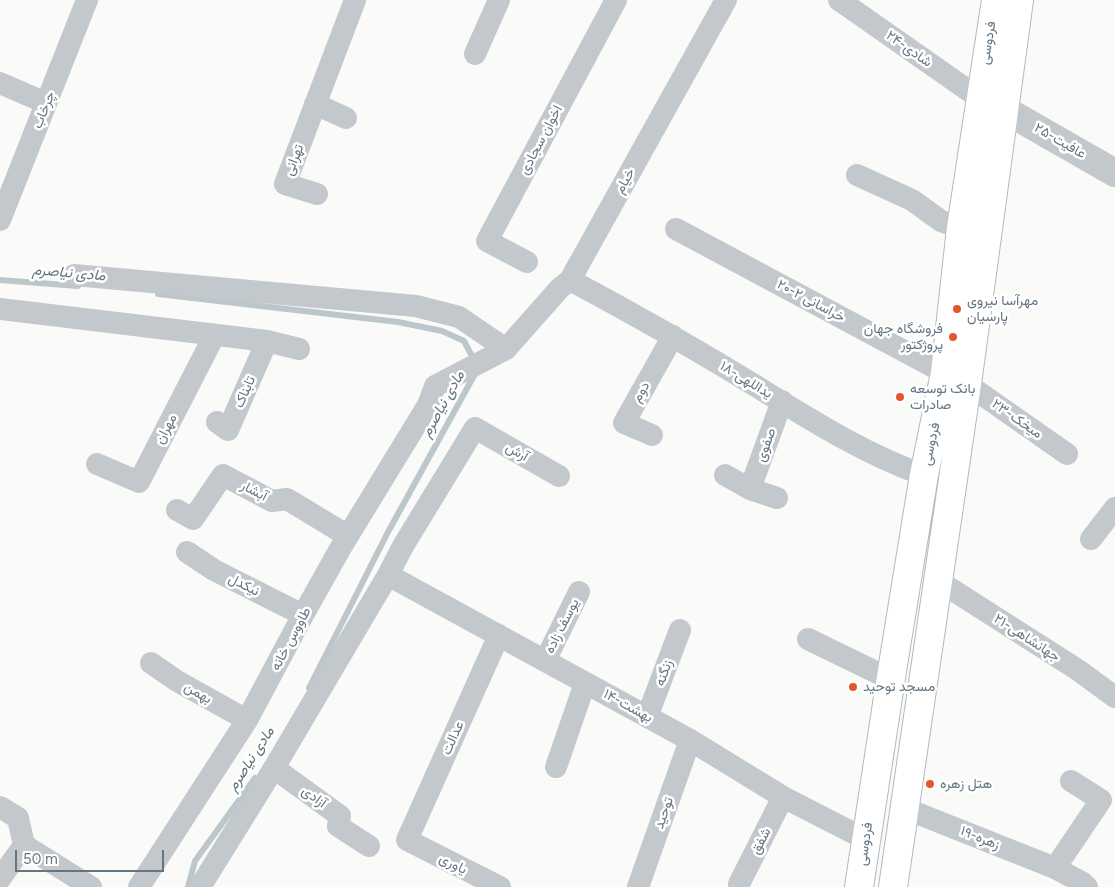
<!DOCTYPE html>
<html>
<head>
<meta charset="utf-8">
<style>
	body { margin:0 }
	#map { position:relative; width:1115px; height:887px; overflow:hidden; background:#fafaf8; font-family:Figtree,sans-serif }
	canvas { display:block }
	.scale { position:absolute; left:15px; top:850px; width:149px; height:22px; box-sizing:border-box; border:2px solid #657683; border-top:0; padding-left:6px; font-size:15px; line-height:18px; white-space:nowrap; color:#657683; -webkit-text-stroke:4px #fff; paint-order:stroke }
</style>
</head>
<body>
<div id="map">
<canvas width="1115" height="887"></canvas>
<div class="scale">50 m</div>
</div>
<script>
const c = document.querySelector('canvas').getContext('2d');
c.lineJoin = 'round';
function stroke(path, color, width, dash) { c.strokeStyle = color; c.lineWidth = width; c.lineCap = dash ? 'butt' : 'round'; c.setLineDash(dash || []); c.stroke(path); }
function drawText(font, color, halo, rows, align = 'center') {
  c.font = font + ' Figtree,Vazirmatn,sans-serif'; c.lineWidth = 5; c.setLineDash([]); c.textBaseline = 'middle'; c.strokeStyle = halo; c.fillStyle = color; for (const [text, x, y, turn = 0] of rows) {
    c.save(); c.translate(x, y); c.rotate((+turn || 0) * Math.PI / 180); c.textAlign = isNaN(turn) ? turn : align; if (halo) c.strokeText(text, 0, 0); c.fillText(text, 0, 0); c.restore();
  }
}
stroke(new Path2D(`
	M0,280L78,286
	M158,294L398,322L442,331L464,341L474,360
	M309,688L388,532L476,372
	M188,887L195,861L255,778`), '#bbc7cb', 6);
const secondary = new Path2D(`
	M859,887L892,671L924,475L945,373L961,228L996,0
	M893,887L967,384L1019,0`);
stroke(secondary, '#b3babf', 30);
stroke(new Path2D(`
	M839,0L979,98
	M475,54L499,0
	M0,83L46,103
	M315,104L346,118
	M857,175L912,200L941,221L961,228
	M317,194L285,184L355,0
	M0,220L87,0
	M676,229L945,373
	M527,262L487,241L616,0
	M74,275L416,306L459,317L506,349
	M570,280C628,311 685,343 741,377C799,412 860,453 924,475
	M0,309L267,341L299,349
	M967,384L1067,454
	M217,422L228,430L267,341
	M652,435L624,423L673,336
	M97,464L139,482L214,336
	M725,475L750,489L777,498
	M750,489L782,401
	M177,510L193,519L223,475L272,501L287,499L348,536
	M1091,539L1115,508
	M187,552L214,570L303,615
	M388,575L690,740L783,797L865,839
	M937,580L1078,670L1115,697
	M499,635L407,840L500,887
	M808,639L890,679
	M545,661L579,592
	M151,663L177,681L247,720
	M647,717L680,630
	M556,767L585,683
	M274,768L340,816L338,826L369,846
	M0,807L18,818L24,845L91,887
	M904,808L1055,868L1083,883L1087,887
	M1055,868L1101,800L1071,781
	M0,879L24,845
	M739,884L783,797
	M139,887L247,720L303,615L340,549L428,405L435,386L506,349L560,288L570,280L726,0
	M200,887L274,768L388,575L403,546L475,428L559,476
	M638,887L690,740`), '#c3c8cc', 22);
stroke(new Path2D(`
	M1005,110L1115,173`), '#c3c8cc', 28);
stroke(secondary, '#fff', 28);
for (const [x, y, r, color] of [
	[957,309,5,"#e4572e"],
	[953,337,5,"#e4572e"],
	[900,397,5,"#e4572e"],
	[853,687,5,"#e4572e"],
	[930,784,5,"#e4572e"]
]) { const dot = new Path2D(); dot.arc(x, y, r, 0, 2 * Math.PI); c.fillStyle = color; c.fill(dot); stroke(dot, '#fff', 2); }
drawText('14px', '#657683', '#fff', [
	["فردوسی",988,43,-81],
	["۲۴-شادی",909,49,35],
	["چرخاب",44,110,-68],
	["اخوان سجادی",541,140,-62],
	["۲۵-عافیت",1060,141,30],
	["تهرانی",294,160,-69],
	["خیام",625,181,-61],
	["۲۰-خراسانی ۲",811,301,28],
	["۱۸-یداللهی",746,380,31],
	["تابناک",245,392,-66],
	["دوم",641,392,-60],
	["۲۳-میخک",1017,419,35],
	["مهران",166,429,-63],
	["فردوسی",931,444,-78],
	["صفوی",766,445,-70],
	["آرش",517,452,30],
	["آبشار",254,491,28],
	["نیکدل",244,585,27],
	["یوسف زاده",562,626,-63],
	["۲۱-جهانشاهی",1027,638,33],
	["طاووس خانه",291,639,-62],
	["زنگنه",664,673,-70],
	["بهمن",198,693,30],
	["۱۴-بهشت",628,706,29],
	["عدالت",453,738,-66],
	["آزادی",314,797,36],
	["توحید",664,813,-71],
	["۱۹-زهره",980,838,22],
	["شفق",761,841,-63],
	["فردوسی",865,844,-82],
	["یاوری",453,864,27]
]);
drawText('14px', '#657683', '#fff', [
	["مهرآسا نیروی",967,301],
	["پارسیان",967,317],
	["فروشگاه جهان",943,329,"right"],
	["پروژکتور",943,345,"right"],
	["بانک توسعه",910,389],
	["صادرات",910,405],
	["مسجد توحید",863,687],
	["هتل زهره",940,784]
], 'left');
drawText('italic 15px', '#60757c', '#fff', [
	["مادی نیاصرم",69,273,5],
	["مادی نیاصرم",443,404,-61],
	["مادی نیاصرم",251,759,-57]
]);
</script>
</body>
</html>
